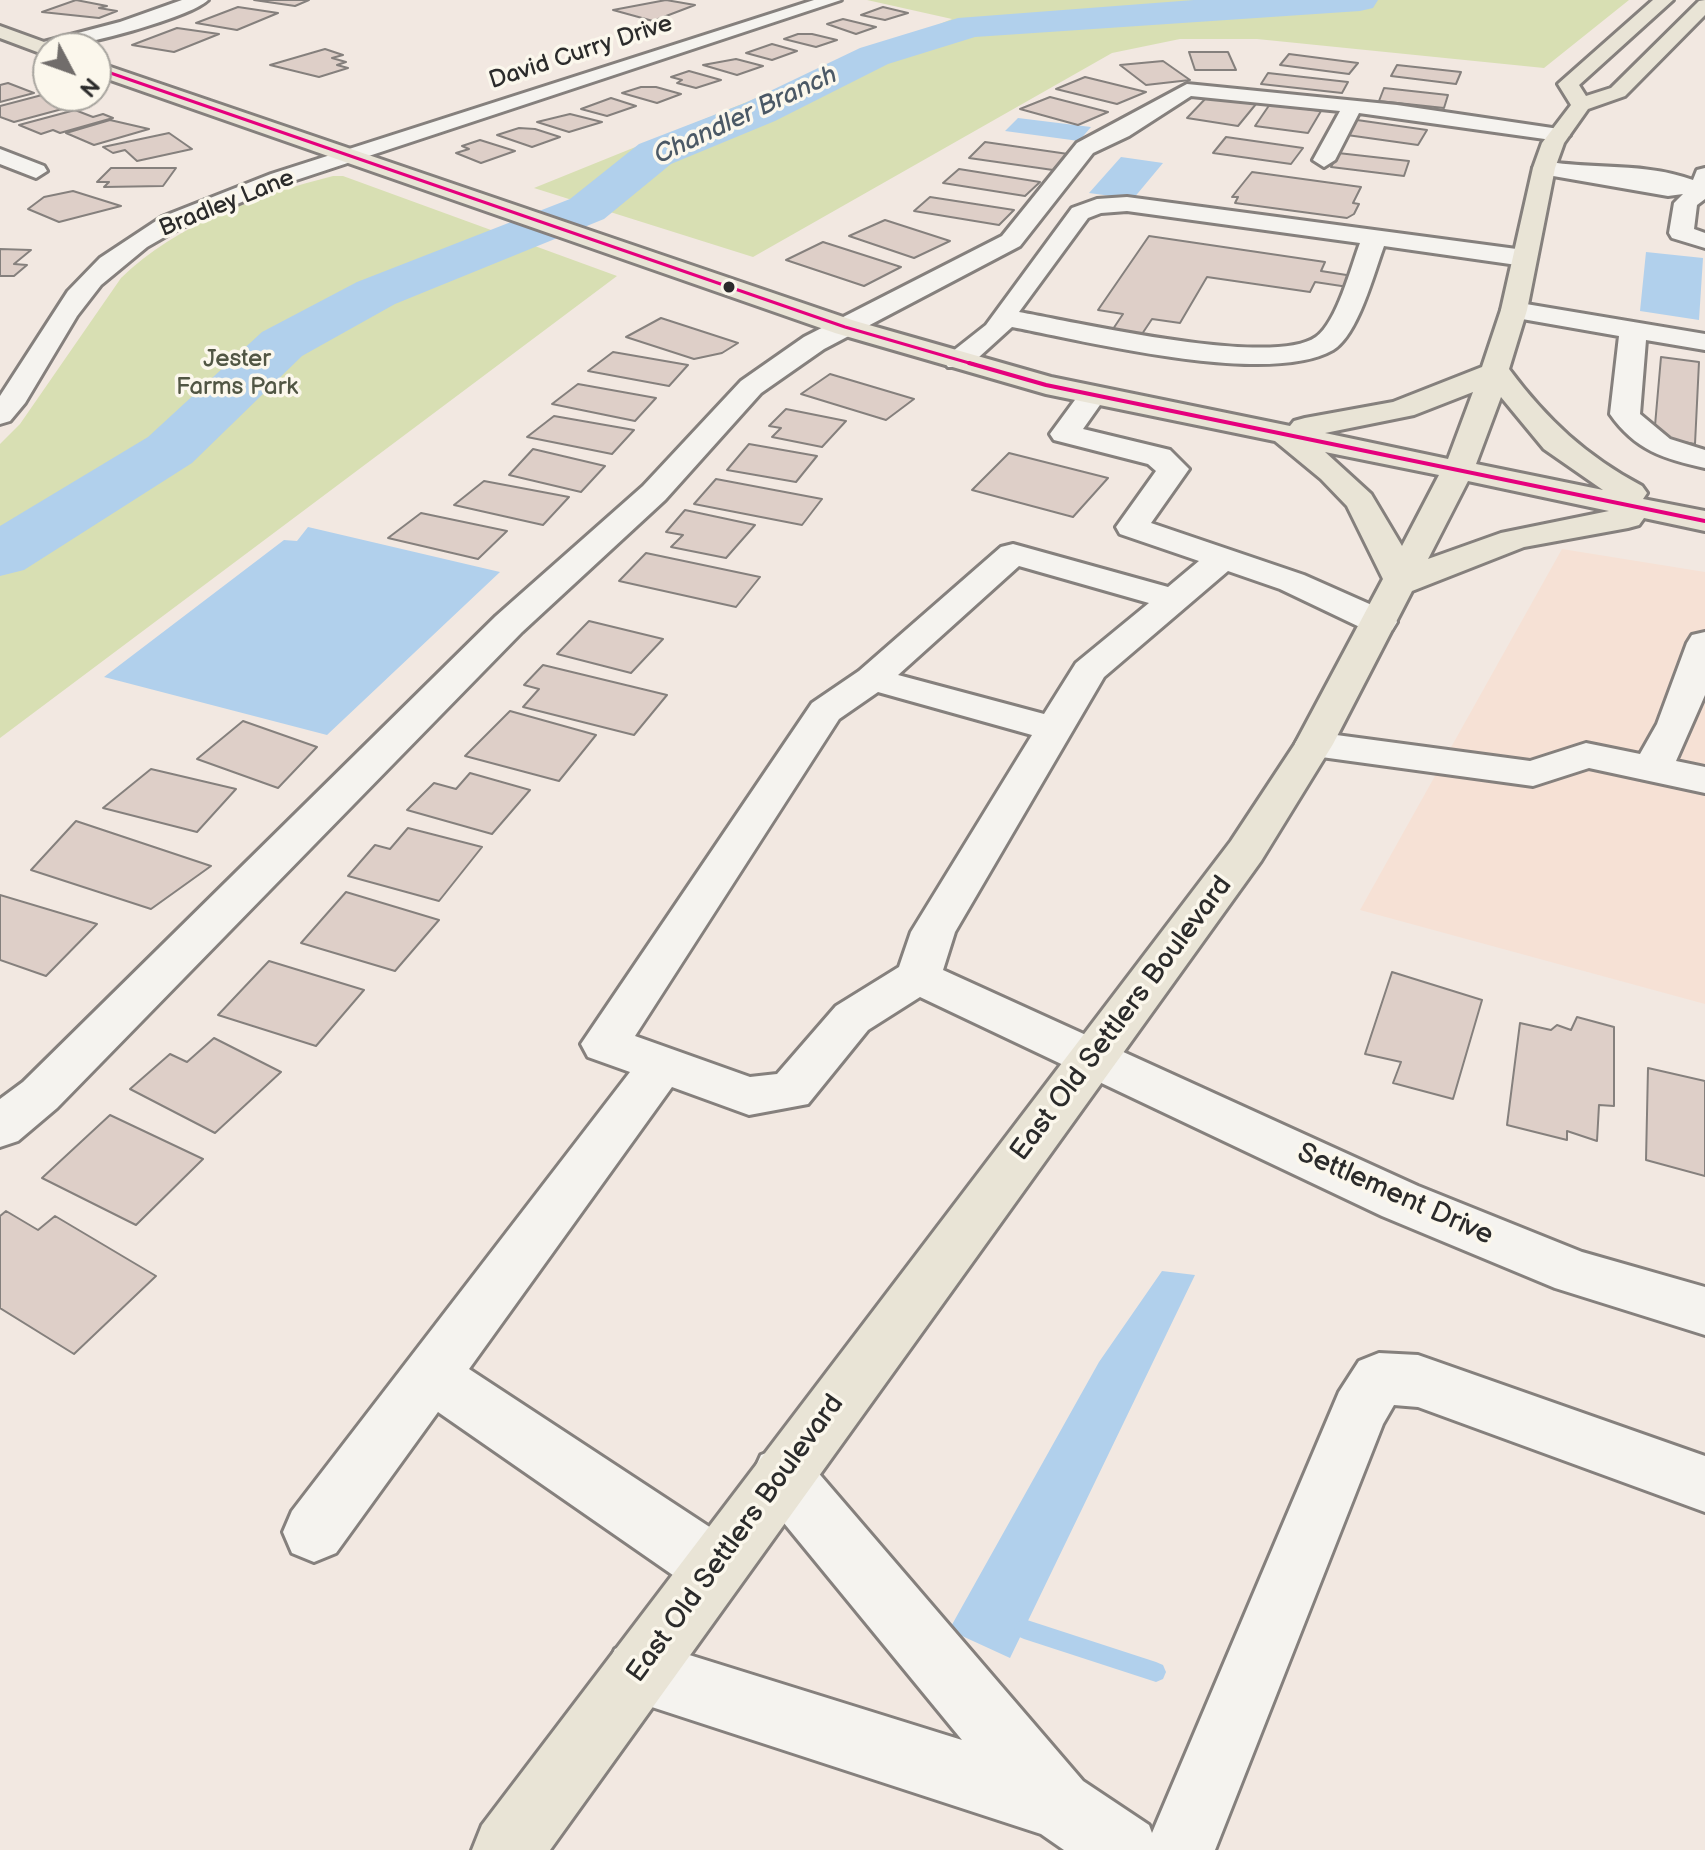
<!DOCTYPE html>
<html>
<head>
<meta charset="utf-8">
<style>
	body { margin:0 }
	#map { position:relative; width:1705px; height:1850px; overflow:hidden; background:#f2e8e1; font-family:"Balsamiq Sans",sans-serif }
	canvas { display:block }
	.north { position:absolute; left:32px; top:32px; width:80px; height:80px; box-sizing:border-box; background:#fbf7ec; border:2px solid #a8a59f; border-radius:50%; rotate:131deg; font-size:22px; font-weight:700; line-height:32px; text-align:center; color:#2b2b2b }
	.north::after { content:''; display:block; margin:auto; width:28px; height:36px; background:#716d6b; clip-path:polygon(50% 0,100% 100%,50% 72%,0 100%) }
</style>
</head>
<body>
<div id="map">
<canvas width="1705" height="1850"></canvas>
<div class="north">N</div>
</div>
<script>
const c = document.querySelector('canvas').getContext('2d');
c.lineJoin = 'round';
function paint(path, color) { c.fillStyle = color; c.fill(path, 'evenodd'); }
function stroke(path, color, width, dash) { c.strokeStyle = color; c.lineWidth = width; c.lineCap = dash ? 'butt' : 'round'; c.setLineDash(dash || []); c.stroke(path); }
function drawText(font, color, halo, rows, align = 'center') {
  c.font = font + ' "Balsamiq Sans",sans-serif'; c.lineWidth = 7; c.setLineDash([]); c.textBaseline = 'middle'; c.strokeStyle = halo; c.fillStyle = color; for (const [text, x, y, turn = 0] of rows) {
    c.save(); c.translate(x, y); c.rotate((+turn || 0) * Math.PI / 180); c.textAlign = isNaN(turn) ? turn : align; if (halo) c.strokeText(text, 0, 0); c.fillText(text, 0, 0); c.restore();
  }
}
paint(new Path2D(`
	M1562,549L1705,572V1004L1360,910Z`), '#f6e1d5');
paint(new Path2D(`
	M867,0H1629L1544,68L1257,39H1180L1112,53L753,257L534,188L952,19Z
	M333,176H343L617,276L0,738V444L20,424L121,278C176,224 259,195 333,176Z`), '#d8dfb3');
paint(new Path2D(`
	M1018,118L1091,127L1079,141L1005,131Z
	M1121,157L1163,163L1133,199L1089,193Z
	M1646,252L1703,258L1699,320L1640,311Z
	M308,527L500,572L327,735L104,677L284,540L297,541Z
	M1162,1271L1195,1275L1010,1658L949,1630L1099,1362Z`), '#b1d0ec');
paint(new Path2D(`
	M1024,1619L1156,1662L1163,1665L1166,1672L1163,1679L1156,1682L1024,1639L1017,1636L1014,1629L1017,1622Z`), '#b1d0ec');
paint(new Path2D(`
	M1194,0H1378L1373,8L1360,11L975,37L888,64L775,121L671,164L604,219L395,304L302,356L192,463L24,570L0,576V526L148,437L262,332L357,282L570,199L639,144L745,103L860,48L958,18Z`), '#b1d0ec');
const building = new Path2D(`
	M76,0L107,6L99,8L117,11L99,18L42,12Z
	M254,0H309L295,6Z
	M666,0L695,5L653,21L613,10Z
	M238,7L278,13L237,30L196,23Z
	M883,7L908,13L885,20L861,15Z
	M843,19L876,27L856,34L827,24Z
	M177,28L219,34L174,52L132,45Z
	M798,34H812L837,40L816,47L784,39Z
	M772,44L797,51L772,60L746,53Z
	M325,49L343,55L332,58L346,62L337,65L348,68L319,77L270,65Z
	M1189,52H1228L1236,70H1195Z
	M1289,54L1358,63L1349,74L1280,65Z
	M736,59L763,66L737,75L703,65Z
	M1163,61L1190,80L1146,85L1120,65Z
	M1397,65L1461,72L1456,84L1391,76Z
	M689,71L721,80L696,88L677,83L682,80L671,77Z
	M1268,73L1348,82L1342,93L1261,84Z
	M1085,77L1146,92L1117,104L1056,89Z
	M8,83L34,93L0,102V85Z
	M641,87H656L681,94L657,103L622,93Z
	M1384,88L1448,95L1444,108L1379,101Z
	M42,95L77,105L14,122L0,117V106Z
	M1050,97L1108,112L1078,125L1020,109Z
	M1207,97L1256,104L1238,126L1187,118Z
	M611,98L636,106L607,116L581,109Z
	M1270,104L1321,111L1308,133L1255,126Z
	M75,110L93,117L103,114L113,118L60,133L53,130L41,134L19,125Z
	M570,114L602,122L569,132L537,122Z
	M110,120L149,129L94,145L66,133Z
	M1357,120L1427,130L1418,145L1347,135Z
	M519,128L535,129L560,137L532,147L497,135Z
	M169,133L192,149L137,161L125,150L113,153L103,147Z
	M1226,137L1303,148L1291,164L1213,153Z
	M480,140L515,151L481,163L456,153L469,149L462,146Z
	M985,142L1068,154L1053,170L969,158Z
	M1338,153L1409,161L1404,176L1331,167Z
	M111,168H176L163,186L104,187L109,182H97Z
	M959,169L1040,182L1025,196L943,183Z
	M1252,172L1361,187L1353,203L1359,204L1354,214L1347,218L1235,203L1238,197H1232Z
	M73,191L121,206L59,222L28,209L44,197Z
	M930,197L1014,210L999,225L914,211Z
	M885,220L950,241L914,258L849,236Z
	M1149,236L1325,262L1321,271L1353,276L1348,287L1315,282L1310,292L1207,277L1180,323L1152,319L1142,334L1113,329L1123,314L1098,310Z
	M823,242L901,267L864,286L786,260Z
	M0,249L31,250L14,264L27,265L14,276H0Z
	M661,318L738,343L722,353L694,359L626,337Z
	M613,352L688,365L669,386L588,371Z
	M1661,357L1699,362L1695,444L1654,437Z
	M830,374L914,399L886,420L801,394Z
	M578,384L656,398L635,421L552,404Z
	M786,409L846,421L822,447L772,437L781,428L769,426Z
	M554,416L634,430L612,454L527,437Z
	M749,444L817,456L796,482L727,470Z
	M533,449L605,466L581,492L509,475Z
	M1009,453L1108,478L1073,517L972,490Z
	M716,479L822,499L802,525L694,504Z
	M484,481L569,497L543,525L454,505Z
	M685,510L755,525L726,558L671,547L683,535L666,532Z
	M421,513L507,531L478,559L388,538Z
	M646,553L760,577L736,607L619,581Z
	M589,621L663,639L631,673L557,654Z
	M543,665L667,695L634,735L523,707L539,689L524,685Z
	M510,711L596,735L559,781L465,756Z
	M243,721L317,747L278,788L197,759Z
	M151,769L236,789L197,832L103,808Z
	M470,773L530,790L492,834L407,810L434,783L456,789Z
	M76,821L211,866L151,909L31,870Z
	M408,828L482,847L439,901L348,876L375,845L390,849Z
	M346,892L439,920L395,971L301,943Z
	M0,895L97,924L46,976L0,960Z
	M269,961L364,990L316,1046L218,1015Z
	M1392,972L1482,1000L1453,1099L1393,1083L1401,1062L1365,1054Z
	M1577,1017L1614,1027V1106L1599,1105L1597,1141L1567,1131V1140L1507,1125L1520,1023L1551,1030L1557,1025L1571,1030Z
	M214,1038L281,1072L215,1133L130,1089L170,1054L187,1062Z
	M1648,1068L1705,1081V1176L1646,1160Z
	M110,1115L203,1159L136,1225L42,1178Z
	M6,1211L38,1230L55,1216L156,1276L74,1354L0,1308V1216Z`);
paint(building, '#decfc8');
stroke(building, '#85807d', 2);
const minor = new Path2D(`
	M182,0H208C190,18 76,48 48,48V52L43,54L33,48L36,44L120,22Z
	M814,0H841L287,183L180,228L147,247L101,285L77,316L25,403L10,421L0,424V396L68,291L100,258L162,217L271,174Z
	M1187,84L1397,105L1559,129L1570,135L1559,141L1359,113L1335,160L1324,167L1313,160L1340,111L1191,96L1129,136L1093,153L1020,246L824,349L761,393L665,500L522,632L57,1108L18,1141L0,1147V1099L23,1082L496,616L643,486L741,381L804,337L1002,236L1077,143Z
	M0,149L44,166L47,171L36,178L0,164Z
	M1544,161C1594,170 1644,162 1693,180L1697,170L1705,168V199L1697,205L1694,229L1705,233V248L1672,238L1669,233L1674,203L1683,194L1668,196L1536,173L1533,168Z
	M1127,197L1524,250L1537,258L1524,266L1384,246C1374,273 1358,335 1333,350C1269,387 1085,341 1012,327L968,367H948L944,361L948,355L986,325L1072,208L1097,199ZM1127,211L1360,243C1351,267 1337,322 1316,337C1272,368 1075,322 1019,312L1088,218L1101,213Z
	M1514,302L1705,334V350L1646,340L1640,414L1670,439L1705,450V468C1664,459 1635,450 1610,414L1619,336L1505,316L1501,310L1505,304Z
	M1093,386L1103,389L1107,395L1083,429L1170,450L1189,469L1151,523L1304,575L1392,614L1397,622L1392,630L1379,633L1366,630L1280,589L1228,571L1104,677L955,932L943,970L1418,1186L1582,1252L1705,1287V1335L1555,1288L1382,1216L920,997L868,1030L808,1104L749,1115L672,1087L469,1369L737,1545L746,1567L737,1589L715,1598L693,1589L438,1412L336,1553L314,1562L292,1553L283,1532L292,1511L630,1072L588,1057L581,1044L812,703L859,671L1001,547L1013,544L1168,587L1199,561L1120,534L1116,527L1156,471L1148,464L1054,440L1050,434L1083,389ZM1019,566L1149,603L1076,663L1044,714L898,675ZM878,692L1032,735L911,932L899,967L836,1006L777,1074L750,1077L635,1036L839,719Z
	M1705,632V695L1676,761L1705,767V793L1589,768L1533,786L1314,756L1300,752L1295,744L1300,736L1314,732L1530,761L1586,743L1640,754L1657,724L1687,643L1692,635Z
	M1379,1353L1418,1355L1705,1456V1512L1418,1407L1394,1405L1383,1424L1215,1850H1064L1041,1834L615,1695L605,1672L615,1649L638,1639L962,1740L761,1495L752,1475L761,1455L782,1447L803,1455L1083,1781L1149,1825L1152,1833L1339,1392L1359,1361Z`);
const major = new Path2D(`
	M1653,0H1673L1579,85L1586,96L1611,88L1699,1L1705,0V15L1625,96L1588,109L1564,143L1555,168L1527,310L1509,369C1547,420 1586,456 1642,486L1647,493L1643,499L1705,511V531L1644,518L1639,525L1628,528L1524,547L1412,591L1333,744L1261,861L550,1850H472L482,1825L1231,841L1295,744L1383,579L1347,506L1321,479L1275,441L1046,394L835,333L96,75V62L855,321L1051,377L1290,426L1294,421L1305,418L1393,402L1482,367L1501,310L1533,168L1542,143L1571,105L1558,84ZM1473,392L1448,459L1325,433L1414,415ZM1501,397L1544,449L1603,490L1476,464ZM1325,452L1439,475L1402,546L1371,494ZM1468,481L1609,511L1501,533L1428,559Z
	M0,26L55,46L56,48H48V56L0,38Z`);
stroke(minor, '#85807d', 6);
stroke(major, '#85807d', 6);
paint(minor, '#f5f3ef');
paint(major, '#e9e4d6');
stroke(new Path2D(`
	M96,68L845,327L976,365`), '#e5007d', 3);
stroke(new Path2D(`
	M969,363L1046,385L1705,521`), '#e5007d', 4);
for (const [x, y, r, color] of [
	[729,287,7,"#2b2b2b"]
]) { const dot = new Path2D(); dot.arc(x, y, r, 0, 2 * Math.PI); c.fillStyle = color; c.fill(dot); stroke(dot, '#fbf7ec', 3); }
drawText('24px', '#2b2b2b', '#fbf7ec', [
	["David Curry Drive",581,53,-18],
	["Bradley Lane",227,204,-22]
]);
drawText('24px', '#515644', '#fbf7ec', [
	["Jester",237,360],
	["Farms Park",237,388]
]);
drawText('italic 26px', '#4b5966', '#fbf7ec', [
	["Chandler Branch",746,116,-25]
]);
drawText('28px', '#2b2b2b', '#fbf7ec', [
	["East Old Settlers Boulevard",1122,1019,-53],
	["Settlement Drive",1395,1195,24],
	["East Old Settlers Boulevard",736,1539,-54]
]);
</script>
</body>
</html>
